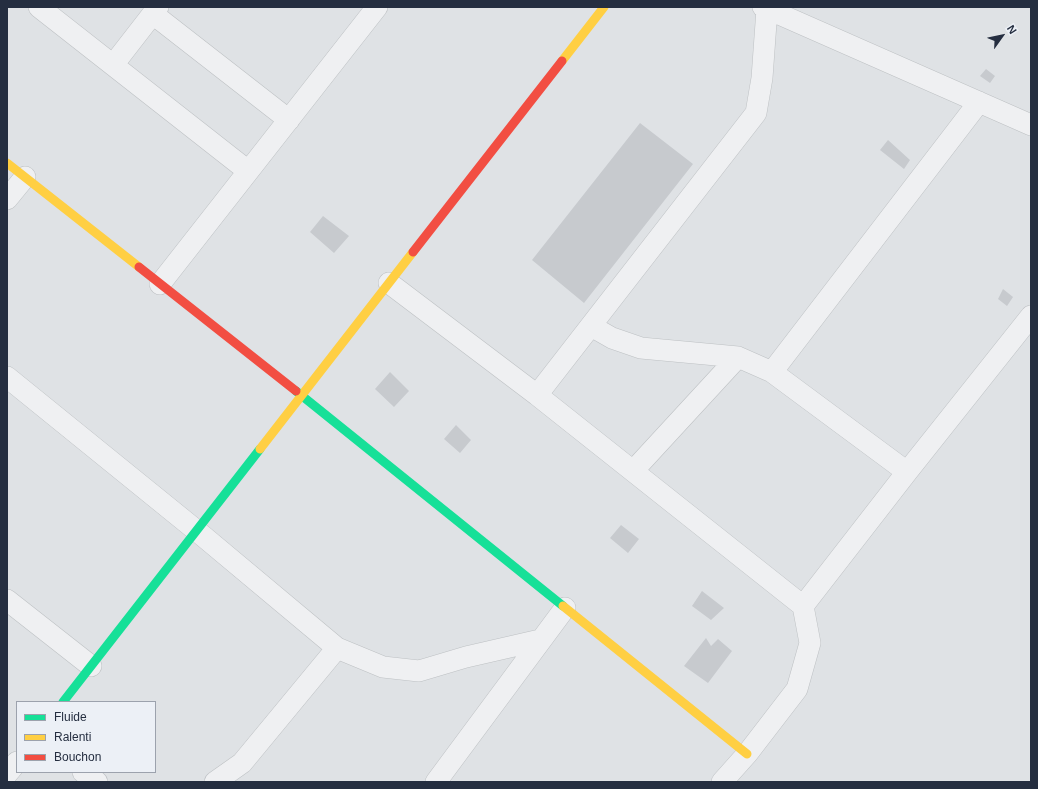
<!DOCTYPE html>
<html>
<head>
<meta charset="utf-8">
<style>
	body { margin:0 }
	#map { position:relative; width:1038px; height:789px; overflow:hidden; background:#dfe2e5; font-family:Helvetica,sans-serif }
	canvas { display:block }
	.frame { position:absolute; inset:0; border:8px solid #252e40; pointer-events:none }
	.legend { position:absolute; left:16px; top:701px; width:140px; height:72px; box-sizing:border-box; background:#ecf0f6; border:1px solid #9ca2ad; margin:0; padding:5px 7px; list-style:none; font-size:12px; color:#252e40 }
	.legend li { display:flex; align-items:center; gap:8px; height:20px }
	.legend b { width:20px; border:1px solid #9ca2ad }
	.north { position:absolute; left:982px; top:16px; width:40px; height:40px; -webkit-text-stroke:3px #ecf0f6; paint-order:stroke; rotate:57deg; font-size:11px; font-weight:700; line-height:16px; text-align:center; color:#252e40 }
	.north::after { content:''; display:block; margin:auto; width:14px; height:18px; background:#252e40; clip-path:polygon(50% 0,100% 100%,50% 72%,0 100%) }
</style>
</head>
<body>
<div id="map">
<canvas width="1038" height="789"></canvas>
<div class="frame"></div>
<ul class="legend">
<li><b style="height:5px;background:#16e098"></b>Fluide</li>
<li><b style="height:5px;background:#ffcf43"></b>Ralenti</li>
<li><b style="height:5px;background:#f24e42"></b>Bouchon</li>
</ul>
<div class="north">N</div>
</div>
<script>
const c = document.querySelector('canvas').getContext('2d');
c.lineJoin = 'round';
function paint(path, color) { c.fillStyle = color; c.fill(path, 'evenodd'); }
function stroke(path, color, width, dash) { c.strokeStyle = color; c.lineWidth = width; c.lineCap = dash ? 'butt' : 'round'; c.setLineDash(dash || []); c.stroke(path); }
paint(new Path2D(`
	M986,69L995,76L990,83L980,76Z
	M640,123L693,164L584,303L532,260Z
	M888,140L910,160L904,169L880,150Z
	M323,216L349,236L334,253L310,232Z
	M1003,289L1013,297L1007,306L998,299Z
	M390,372L409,391L394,407L375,389Z
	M456,425L471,440L460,453L444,439Z
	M621,525L639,539L628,553L610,538Z
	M702,591L724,608L711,620L692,606Z
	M706,638L711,646L718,639L732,651L708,683L684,666Z`), '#c7cace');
const street = new Path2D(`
	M39,7L248,171
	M763,7L1031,125
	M153,14L289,120
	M113,65L158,7
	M7,199L25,177
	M389,283L537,395L803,606
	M160,284L377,7
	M591,326L612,338L641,348L738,357L772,372L907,472
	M772,372L979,102
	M7,377L197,531L337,648L383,667L419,671L466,657L540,640
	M537,395L756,113L762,78L767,9
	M633,471L738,357
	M7,600L91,666
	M83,772L97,782
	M7,774L17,762
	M215,782L242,763L337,648
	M436,782L565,608
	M722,782L747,754L797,689L810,643L803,606L907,472L1031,316`);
stroke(street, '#bdc0c3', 22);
stroke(street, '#eff0f2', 21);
stroke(new Path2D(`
	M296,391L563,606
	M63,702L260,449`), '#16e098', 9);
stroke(new Path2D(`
	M562,61L604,7
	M7,163L139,267
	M260,449L413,252
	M563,606L747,754`), '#ffcf43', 9);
stroke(new Path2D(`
	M413,252L562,61
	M139,267L296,391`), '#f24e42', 9);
</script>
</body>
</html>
